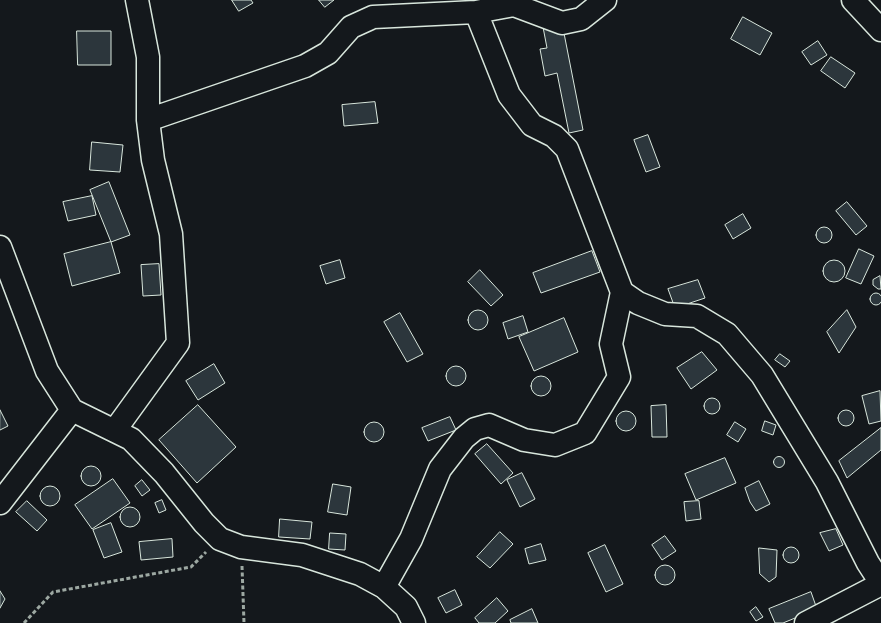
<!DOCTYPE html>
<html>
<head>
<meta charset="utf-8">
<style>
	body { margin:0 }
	canvas { display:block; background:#14181c }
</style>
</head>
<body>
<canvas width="881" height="623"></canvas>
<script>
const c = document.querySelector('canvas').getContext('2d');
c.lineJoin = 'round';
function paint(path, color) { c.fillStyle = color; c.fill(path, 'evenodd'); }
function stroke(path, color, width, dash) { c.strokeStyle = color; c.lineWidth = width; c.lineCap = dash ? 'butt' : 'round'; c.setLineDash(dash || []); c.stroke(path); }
const building = new Path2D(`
	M232,0H251L253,3L239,11Z
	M319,0H334L325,7Z
	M743,17L772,33L760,55L731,39Z
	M562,23L583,130L569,133L557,73L545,76L540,49L547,48L543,27Z
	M77,31H111V65H78Z
	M818,41L827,55L811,65L802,52Z
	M831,57L855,73L845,88L821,71Z
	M375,102L378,123L344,126L342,105Z
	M648,135L660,167L646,172L634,140Z
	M92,142L123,145L120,172L90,170Z
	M109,182L130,235L111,242L90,190Z
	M92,196L96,215L68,221L63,202Z
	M847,202L867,226L856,235L836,211Z
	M743,214L751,228L733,239L725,225Z
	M816 235a8 8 0 1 1 16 0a8 8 0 1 1-16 0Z
	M111,242L120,273L72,286L64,254Z
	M859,249L874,256L861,284L846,278Z
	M592,251L600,272L541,293L533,273Z
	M340,260L345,278L326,284L320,266Z
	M823 271a11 11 0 1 1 22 0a11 11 0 1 1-22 0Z
	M159,264L161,295L143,296L141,265Z
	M480,270L503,295L491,306L468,282Z
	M880,276L881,289H878L873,285V280Z
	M698,280L705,298L675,308L668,289Z
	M870 299a6 6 0 1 1 12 0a6 6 0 1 1-12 0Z
	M468 320a10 10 0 1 1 20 0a10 10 0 1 1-20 0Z
	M847,310L856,327L839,353L827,332Z
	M400,313L423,354L407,362L384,322Z
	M523,316L528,332L508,339L503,323Z
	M564,318L578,352L534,371L519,337Z
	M702,352L717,370L691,389L677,368Z
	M780,354L790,361L785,367L775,360Z
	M214,364L225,383L198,400L186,381Z
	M446 376a10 10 0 1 1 20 0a10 10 0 1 1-20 0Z
	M531 386a10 10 0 1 1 20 0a10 10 0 1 1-20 0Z
	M880,391L881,421L869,424L862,396Z
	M704 406a8 8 0 1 1 16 0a8 8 0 1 1-16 0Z
	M198,405L236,447L197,483L159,440Z
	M666,405L667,437H652L651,406Z
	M838 418a8 8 0 1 1 16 0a8 8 0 1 1-16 0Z
	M0,410L8,426L0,430Z
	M616 421a10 10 0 1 1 20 0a10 10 0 1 1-20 0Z
	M450,417L456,430L428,441L422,428Z
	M765,421L776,425L773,435L762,431Z
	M364 432a10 10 0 1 1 20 0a10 10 0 1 1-20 0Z
	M735,422L746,429L738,442L727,435Z
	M881,428V450L847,478L839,461Z
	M487,444L513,473L501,484L475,454Z
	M773.5 462a5.5 5.5 0 1 1 11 0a5.5 5.5 0 1 1-11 0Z
	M725,458L736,483L696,500L685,474Z
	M81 476a10 10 0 1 1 20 0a10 10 0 1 1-20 0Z
	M522,473L535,499L520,507L507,480Z
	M113,479L130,503L92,529L75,505Z
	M142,480L150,490L142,496L135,486Z
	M759,481L770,504L756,511L750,502L745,488Z
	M333,484L351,487L347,515L328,512Z
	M40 496a10 10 0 1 1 20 0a10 10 0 1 1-20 0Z
	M162,500L166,510L159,513L155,503Z
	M27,501L47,520L37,531L16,512Z
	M699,501L701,519L686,521L684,502Z
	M120 517a10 10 0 1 1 20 0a10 10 0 1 1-20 0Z
	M280,519L312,522L310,539L279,537Z
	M111,523L122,552L104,558L93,530Z
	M836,529L843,545L829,551L820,533Z
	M500,532L513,544L490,568L477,557Z
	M330,533L346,534L345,550L329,549Z
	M665,536L676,551L662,560L652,545Z
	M172,539L173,557L141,560L139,542Z
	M541,544L546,560L529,564L525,549Z
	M605,545L623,584L606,592L588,553Z
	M783 555a8 8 0 1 1 16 0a8 8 0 1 1-16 0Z
	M759,548L777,550L776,577L769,582L760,574Z
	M655 575a10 10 0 1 1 20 0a10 10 0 1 1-20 0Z
	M455,590L462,605L446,613L438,598Z
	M0,591L5,599L0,608Z
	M811,592L817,609L783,623H775L769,609Z
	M497,598L508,611L495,623H479L475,618Z
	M756,607L763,617L756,621L750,612Z
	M532,609L538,623H511L510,620Z`);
paint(building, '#2c363c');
stroke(building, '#d8e6dc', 1);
const minor = new Path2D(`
	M853,0L881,30
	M476,12L514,5L562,23L581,19L605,0
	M148,120L305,66L328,53L351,27L373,17L476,12L509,95L532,125L554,136L567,149L622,292L638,303L665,314L697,316L727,334L762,375L827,482L868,563L881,583
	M0,247L47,371L72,410L131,439L164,473L204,523L220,539L241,547L302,555L360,574L384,587L406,607L414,623
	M115,430L178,343L171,234L153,160L148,120V57L137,0
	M0,503L72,410
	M384,587L411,539L440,469L464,438L475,429L489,425L524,440L555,445L585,433L619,377L611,344L622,292
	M806,623L881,584`);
stroke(minor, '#d8e6dc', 25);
stroke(new Path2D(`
	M242,566L244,623
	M24,623L53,592L191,567L206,552`), '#9da8a2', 3, [4, 2.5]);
stroke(minor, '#14181c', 22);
</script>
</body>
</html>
